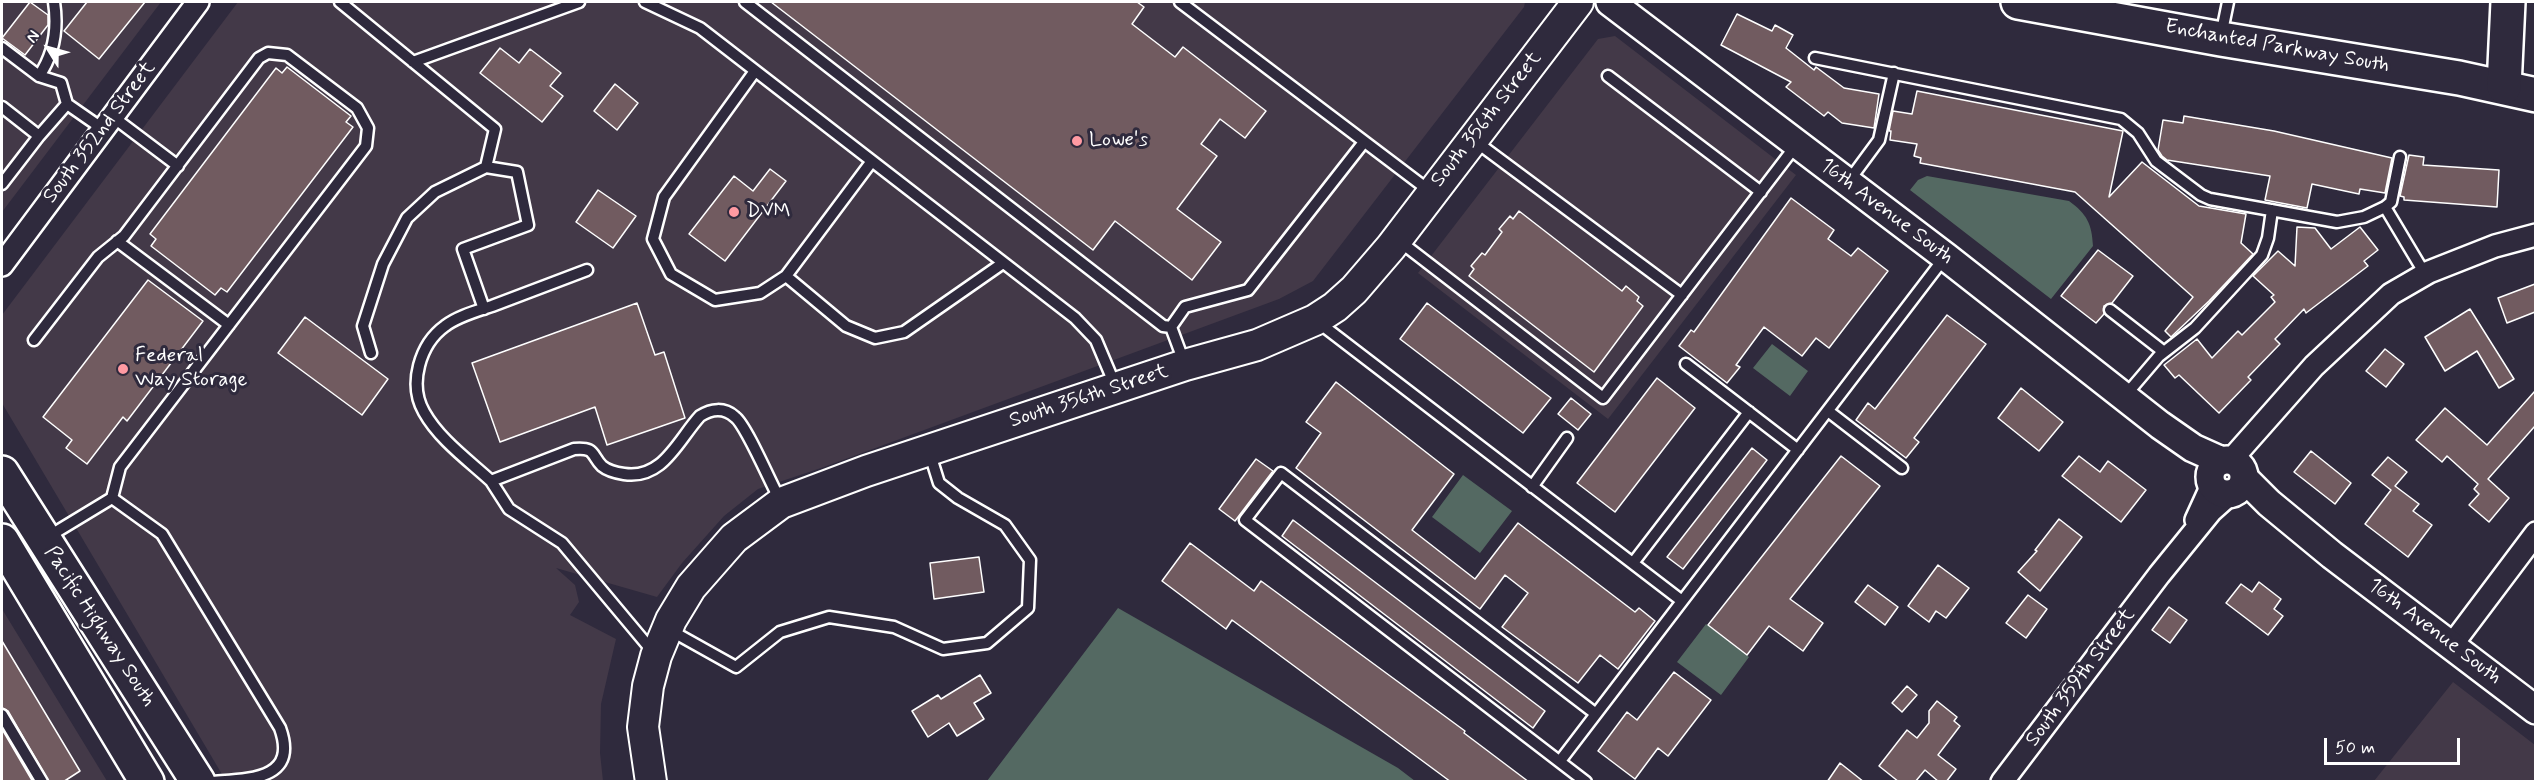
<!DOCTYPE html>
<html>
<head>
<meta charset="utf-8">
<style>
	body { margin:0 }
	#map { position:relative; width:2537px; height:783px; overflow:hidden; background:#2f2a3d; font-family:Mynerve,sans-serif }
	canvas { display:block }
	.frame { position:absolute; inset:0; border:3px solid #fff; pointer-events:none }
	.north { position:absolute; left:18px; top:18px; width:60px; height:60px; -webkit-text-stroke:4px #2f2a3d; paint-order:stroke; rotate:307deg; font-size:16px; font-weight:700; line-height:24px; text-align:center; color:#fff }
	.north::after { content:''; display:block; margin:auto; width:21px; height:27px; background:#fff; clip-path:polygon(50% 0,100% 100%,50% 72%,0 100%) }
	.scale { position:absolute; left:2324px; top:738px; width:136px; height:27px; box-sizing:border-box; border:3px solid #fff; border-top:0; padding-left:8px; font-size:18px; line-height:21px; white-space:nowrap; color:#fff; -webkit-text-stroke:4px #2f2a3d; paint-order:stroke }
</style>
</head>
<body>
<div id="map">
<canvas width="2537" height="783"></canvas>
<div class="frame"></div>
<div class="north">N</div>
<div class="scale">50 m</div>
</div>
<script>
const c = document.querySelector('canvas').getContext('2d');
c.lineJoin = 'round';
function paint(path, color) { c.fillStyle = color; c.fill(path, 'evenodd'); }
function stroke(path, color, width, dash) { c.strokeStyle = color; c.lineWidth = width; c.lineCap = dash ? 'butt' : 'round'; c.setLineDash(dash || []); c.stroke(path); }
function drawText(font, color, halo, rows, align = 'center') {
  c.font = font + ' Mynerve,sans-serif'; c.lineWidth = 6; c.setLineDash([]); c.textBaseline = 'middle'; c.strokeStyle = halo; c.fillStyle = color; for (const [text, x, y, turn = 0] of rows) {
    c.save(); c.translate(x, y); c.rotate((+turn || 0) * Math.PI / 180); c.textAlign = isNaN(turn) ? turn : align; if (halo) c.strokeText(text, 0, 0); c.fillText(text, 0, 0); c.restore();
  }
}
paint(new Path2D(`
	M2,2H161L2,212Z
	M238,2H1525L1524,7L1313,281L1279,299L824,467L758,489L724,516L682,563L657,597L556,568L575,585L579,602L570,615L616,639L601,704L600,753L603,781H226L2,403V315Z
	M1615,36L1796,175L1608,419L1418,273L1598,39Z
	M2,609L107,781H2Z
	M2453,682L2535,745V781H2374Z`), '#433948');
paint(new Path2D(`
	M1927,176L2069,201C2087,214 2092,224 2093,246L2051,299L1910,190L1918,180Z
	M1772,344L1808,371L1790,396L1753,368Z
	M1463,475L1512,511L1480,553L1432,517Z
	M1118,608L1398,768L1415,781H987Z
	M1706,624L1749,657L1721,695L1677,662Z`), '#546962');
const building = new Path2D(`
	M30,2L48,15V25L25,55L2,38Z
	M87,2H145L99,59L64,31Z
	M771,2H1137L1144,7L1132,24L1175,57L1183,47L1266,111L1245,138L1220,119L1201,144L1217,156L1177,209L1221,242L1192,280L1115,221L1093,250Z
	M1737,14L1772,31L1775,25L1793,35L1786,48L1814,70L1816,67L1844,88L1879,94L1874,128L1842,123L1828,112L1824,116L1786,87L1791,82L1721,45Z
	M500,48L519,63L530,49L561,73L550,86L563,96L542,122L480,73Z
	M287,67L351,116L346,122L353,127L227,292L221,288L215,295L151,246L156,239L150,234L276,68L282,73Z
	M615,84L638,103L617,130L594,111Z
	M1917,91L2123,131L2109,197L2142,162L2199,206L2246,214L2241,243L2253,254L2209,301L2171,337L2165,331L2193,297L2075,192L1920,163L1921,158L1914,156L1917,144L1890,140L1891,131H1889L1893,111L1912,114Z
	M2184,116L2274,131L2392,158L2385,193L2360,189L2359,194L2312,184L2307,208L2265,200L2270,176L2167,160L2162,156L2158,150L2163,120L2183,123Z
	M2409,155L2424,157L2423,165L2499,170L2497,207L2404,200V197L2400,196Z
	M770,169L786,181L725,261L689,234L734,176L753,191Z
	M598,190L636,216L613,248L576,222Z
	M1791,198L1834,230L1828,239L1851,256L1858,248L1888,271L1829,348L1816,338L1802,356L1764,327L1736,365L1740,367L1727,383L1679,346L1691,330L1694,332Z
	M1519,211L1622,291L1626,286L1639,297L1637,301L1643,306L1594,372L1469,276L1474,269L1471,266L1482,253L1485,255L1502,232L1499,229L1510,216L1513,219Z
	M2297,227L2315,228L2331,249L2360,227L2378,250L2364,261L2368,266L2306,313L2304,309L2275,339L2280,344L2248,377L2251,380L2219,413L2179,375L2175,378L2164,365L2197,339L2212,358L2238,331L2242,335L2275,302L2271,297L2274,295L2253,276L2278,251L2295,266Z
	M2098,250L2133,276L2112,303L2104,306V314L2096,323L2061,296Z
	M148,280L203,321L127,421L123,417L87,464L66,448L72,440L43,417Z
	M2535,284V312L2507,323L2498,298Z
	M637,303L655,355L664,352L685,418L607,445L595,407L500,442L472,363Z
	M1427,303L1551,398L1523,433L1400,339Z
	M2470,309L2514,379L2499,388L2477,351L2445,371L2425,337Z
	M1947,315L1986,344L1914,438L1919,442L1906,458L1856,420L1868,403L1875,409Z
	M305,317L388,379L362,415L278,353Z
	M2385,349L2404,364L2386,387L2366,371Z
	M1657,378L1695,408L1615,512L1577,483Z
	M1336,382L1454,474L1412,530L1475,579L1518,523L1635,612L1639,608L1655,621L1618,669L1600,655L1578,683L1502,627L1528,593L1505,575L1480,609L1296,468L1321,433L1306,422Z
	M2021,388L2063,422L2039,451L1998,418Z
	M2535,391V426L2488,479L2509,498L2489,522L2469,505L2479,494L2474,489L2478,484L2447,456L2442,462L2416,440L2445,408L2487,445Z
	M1571,398L1591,414L1578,430L1558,414Z
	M1752,448L1767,460L1683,569L1667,557Z
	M2311,451L2351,483L2335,504L2294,472Z
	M1841,456L1880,486L1790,599L1823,623L1803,651L1769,626L1747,655L1708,625Z
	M2079,456L2100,472L2108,461L2146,490L2121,522L2062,476Z
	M2388,457L2407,472L2395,486L2419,504L2413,511L2432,525L2408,557L2365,524L2391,490L2372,475Z
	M1256,459L1273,471L1235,521L1219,509Z
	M2059,519L2082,537L2040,591L2018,572L2037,551L2035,550Z
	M1293,520L1545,711L1533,728L1282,536Z
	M1190,543L1254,591L1261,581L1465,731L1464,733L1529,782H1451L1232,620L1226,629L1162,581Z
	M979,557L984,592L934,599L930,563Z
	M1938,565L1969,588L1946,618L1936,611L1929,622L1908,606Z
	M2259,582L2281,599L2274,609L2283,616L2268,635L2226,603L2241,584L2252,592Z
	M1868,585L1898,607L1885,625L1855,602Z
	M2028,595L2047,609L2026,638L2006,623Z
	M2169,607L2187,620L2170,643L2152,630Z
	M2,641L80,771L63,782H49L8,711L2,708Z
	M1674,672L1711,700L1668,756L1658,748L1635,779L1598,751L1627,712L1637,720Z
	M980,675L991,693L974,703L984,719L957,736L949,723L928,737L912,711L938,695L941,699Z
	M1907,686L1917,695L1902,712L1892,703Z
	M1937,701L1957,717L1954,721L1960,726L1938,755L1956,769L1946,782H1939L1925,770L1915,782H1899L1879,766L1907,730L1917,738L1929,723V711Z
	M2,729L33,782H2Z
	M1840,763L1864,782H1827Z`);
paint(building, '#715b60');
stroke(building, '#fff', 1.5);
const service = new Path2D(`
	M340,2L495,129L486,167
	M645,2L700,28L1075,318L1096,340L1115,385
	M745,2L1163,326L1171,327
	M1180,2L1431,192
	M2221,36L2228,2
	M2,48L39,76L61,83L67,104L103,129
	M1815,58L2121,119L2138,133L2156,161L2201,195L2210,199L2337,222L2364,217L2385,207L2425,274
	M413,62L579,2
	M755,71L664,197L653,239L671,274L715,300L760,293L786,276L872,161
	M39,76C54,54 58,28 54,2
	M1608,76L1761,192
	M2,107L39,136L2,184
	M113,117L178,166
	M39,136L67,104
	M1475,141L1682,295
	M1848,182L1879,140L1894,73
	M2385,207L2391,202L2400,157
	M1398,240L1603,398L1797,144
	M117,241L229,325
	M587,270C555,282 523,294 492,306C477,311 458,316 445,326C420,344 408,384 424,412C439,439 468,460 491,481L574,449C596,447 591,455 602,466C608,471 617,473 624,474C663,480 678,440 700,416C711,409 724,407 735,417C746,425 771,484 780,500
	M786,276L846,326L875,338L904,332L1003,263
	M2110,310L2164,352
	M1318,322L1682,601
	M34,340L98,257L124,236L259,58L268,53L287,55L357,108L368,128L366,146L120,467L112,498L46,538
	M371,353L363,326L383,264L407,218L435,192L486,167L517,172L528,225L463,249L484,309
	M1184,362L1171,327L1185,307L1248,290L1364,142
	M1686,364L1798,450
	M2124,397L2159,356L2195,328L2262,255L2268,238L2272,210
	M1828,411L1902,468
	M491,481L509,509L562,543L654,653
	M1532,487L1567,438
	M112,498L162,534L280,728C299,781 247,779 211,782
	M1633,563L1749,412
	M668,629L736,667L780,632L829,617L894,627L943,649L987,643L1028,608L1030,560L1005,525L958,498L939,483L929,451
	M2,715L42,782
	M1560,761L1945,257
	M1586,782L1245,520L1281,473L1596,714`);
const minor = new Path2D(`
	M2,265L198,2
	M2230,461L2314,366L2391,294L2429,272L2495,246L2536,235
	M2196,520L2212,485
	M2451,646L2536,533
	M2002,782L2159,575L2211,511L2230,494`);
const tertiary = new Path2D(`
	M1610,2L1946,257L2160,425L2193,448L2222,461
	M2210 477a17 17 0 1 1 34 0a17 17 0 1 1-34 0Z
	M2244,478L2269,503L2332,555L2536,710`);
const secondary = new Path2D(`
	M651,782L643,727L648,686L656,656L671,620L691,587L734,538L781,503L866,471L1185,365L1257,345L1315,320L1335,307L1354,290L1391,247L1578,2`);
const primary = new Path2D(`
	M2018,2L2221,39L2459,78L2536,95
	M2,473L198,782
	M2,541L147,782`);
const motorway = new Path2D(`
	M2504,87L2508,2`);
stroke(service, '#fff', 15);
stroke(minor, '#fff', 26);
stroke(tertiary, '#fff', 32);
stroke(secondary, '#fff', 34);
stroke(primary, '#fff', 38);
stroke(motorway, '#fff', 38);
stroke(service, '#2f2a3d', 10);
stroke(minor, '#2f2a3d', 21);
stroke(tertiary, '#2f2a3d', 27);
stroke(secondary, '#2f2a3d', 30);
stroke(primary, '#2f2a3d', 33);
stroke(motorway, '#2f2a3d', 33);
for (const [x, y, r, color] of [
	[1077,141,6,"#ff9aa2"],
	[734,212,6,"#ff9aa2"],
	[123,369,6,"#ff9aa2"]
]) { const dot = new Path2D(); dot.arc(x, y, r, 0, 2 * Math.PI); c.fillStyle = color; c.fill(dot); stroke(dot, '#2f2a3d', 2); }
drawText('21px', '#fff', '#2f2a3d', [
	["Enchanted Parkway South",2277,47,10],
	["South 356th Street",1487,120,-52],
	["South 352nd Street",100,133,-53],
	["16th Avenue South",1886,212,37],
	["South 356th Street",1089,397,-18],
	["Pacific Highway South",99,627,57],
	["16th Avenue South",2434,632,37],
	["South 359th Street",2081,678,-53]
]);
drawText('21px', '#fff', '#2f2a3d', [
	["Lowe's",1089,141],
	["DVM",746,212],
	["Federal",135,357],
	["Way Storage",135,381]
], 'left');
</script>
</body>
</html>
